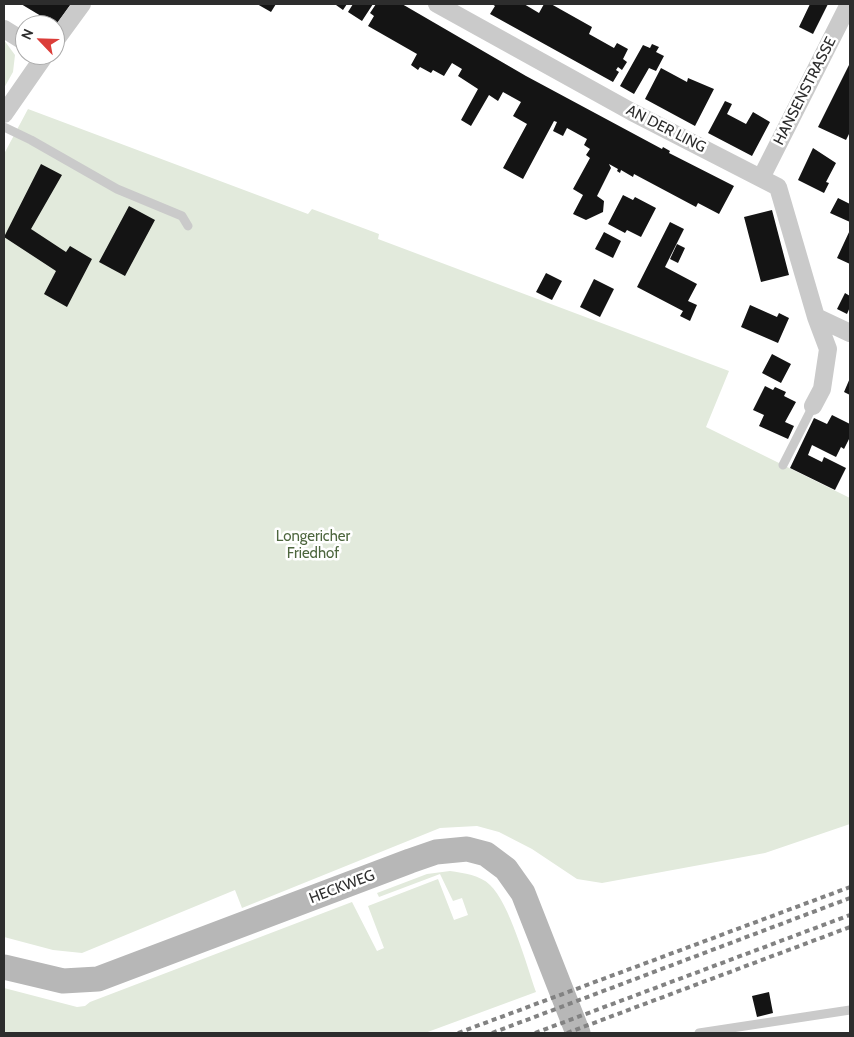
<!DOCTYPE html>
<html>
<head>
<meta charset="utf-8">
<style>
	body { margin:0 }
	#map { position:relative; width:854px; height:1037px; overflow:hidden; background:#fff; font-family:Cabin,sans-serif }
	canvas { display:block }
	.frame { position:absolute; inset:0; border:5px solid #2d2d2d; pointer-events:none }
	.north { position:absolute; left:15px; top:15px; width:50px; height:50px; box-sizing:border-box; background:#fff; border:1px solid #ababab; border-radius:50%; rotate:294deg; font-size:14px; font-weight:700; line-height:20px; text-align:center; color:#2d2d2d }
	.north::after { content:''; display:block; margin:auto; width:18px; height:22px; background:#db3d39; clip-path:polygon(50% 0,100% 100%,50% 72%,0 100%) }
</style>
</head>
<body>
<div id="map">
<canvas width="854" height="1037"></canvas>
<div class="frame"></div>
<div class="north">N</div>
</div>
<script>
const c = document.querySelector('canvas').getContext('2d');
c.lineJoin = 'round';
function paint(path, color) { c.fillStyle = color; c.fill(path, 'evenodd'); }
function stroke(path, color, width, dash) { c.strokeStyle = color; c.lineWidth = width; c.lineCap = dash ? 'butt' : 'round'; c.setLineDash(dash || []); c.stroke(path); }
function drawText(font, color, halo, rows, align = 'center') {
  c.font = font + ' Cabin,sans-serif'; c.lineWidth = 5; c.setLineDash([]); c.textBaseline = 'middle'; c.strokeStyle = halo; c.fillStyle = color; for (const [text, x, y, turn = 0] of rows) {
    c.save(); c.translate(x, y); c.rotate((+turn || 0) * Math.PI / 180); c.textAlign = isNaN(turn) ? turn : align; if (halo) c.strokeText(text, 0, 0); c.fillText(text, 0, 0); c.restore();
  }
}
paint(new Path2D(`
	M4,40L15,55L13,72L4,88Z
	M28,109L308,214L312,209L379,234L378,239L729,371L706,427L850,498V824L765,853L602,883L577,879L532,849L499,832L477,826L440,828L242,908L235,890L82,953L53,950L4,937V154Z
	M450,871C464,873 480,875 490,885C509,902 527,966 536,992L425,1033H4V988L77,1007L85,1006L90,1002L352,902L377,951L384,948L368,906L438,879L454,920L468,915L462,898L453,901L440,874L379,897L377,893L427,874Z`), '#e2eadc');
paint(new Path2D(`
	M21,4H71L56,25Z
	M257,4H276L271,12Z
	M337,4H347L343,10L336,5Z
	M353,4H373L362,21L348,12Z
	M376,4H402L526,76L662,149L663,147L670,151L669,153L734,186L719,214L698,203L696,207L634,174L633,177L621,170L620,173L617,171L618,169L609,164L611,168L597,196L604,201L603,212L586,220L573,214L583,195L573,189L590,158L586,155L590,149L584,145L587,139L567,128L563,136L553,131L557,122L554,121L523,179L503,168L527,124L513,116L521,102L503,92L498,101L489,95L471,126L461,120L478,89L458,76L462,69L452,63L444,76L433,70L431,73L420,67L418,70L411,65L417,54L368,26L374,16L370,13Z
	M492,4H524L539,13L544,4H551L592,27L589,34L614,48L617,43L628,49L623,59L627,62L622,70L618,67L616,70L619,72L613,82L490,14L495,6Z
	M810,4H828L813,34L799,27Z
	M652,44L659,47L656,52L664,56L656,71L649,68L634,94L620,86L643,45L650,48Z
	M850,63V132L846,140L818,127Z
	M661,68L687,82L688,78L714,89L695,126L645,99Z
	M725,101L732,104L727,114L746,124L753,112L770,122L752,156L708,133Z
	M813,148L836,163L826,182L829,183L824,193L798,180Z
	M41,164L62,175L31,229L66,252L70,246L92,259L67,307L44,294L56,271L4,237Z
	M623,195L633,200L635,197L656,208L641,237L627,230L625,233L608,224Z
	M838,198L850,204V222L830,213Z
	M129,206L155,220L125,276L99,262Z
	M772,210L789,275L761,282L744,217Z
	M670,222L684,229L665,267L697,284L688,301L697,305L690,321L680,316L683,311L637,287Z
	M850,230V264L837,258Z
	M604,232L621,241L613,258L595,249Z
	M677,244L685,248L678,263L670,259Z
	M546,273L562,281L552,300L536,292Z
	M594,279L614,289L600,317L580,307Z
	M845,293L850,296V307L847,314L837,309Z
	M750,305L777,317L779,313L789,318L778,343L741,327Z
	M772,354L791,364L781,383L762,373Z
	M850,378V395L844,392Z
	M765,386L773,390L775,387L786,392L784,396L796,402L785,422L794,426L788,439L759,426L764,415L753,410Z
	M832,415L850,424V437L844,449L841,447L836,457L812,445L808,455L822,462L824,457L846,468L835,490L790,468L814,418L827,424Z
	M769,992L773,1013L757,1017L752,996Z`), '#141414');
stroke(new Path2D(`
	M4,127L31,140L117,189L182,216L188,226
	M783,465L813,406
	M699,1033L850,1010`), '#cacaca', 9);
stroke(new Path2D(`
	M437,4L632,112L778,187L816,317L828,349L822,389L813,406
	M4,29L25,42
	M55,41L82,4
	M4,114L45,55
	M761,178L849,4
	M816,317L850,333`), '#cacaca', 18);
stroke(new Path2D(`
	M4,967L63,981L98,979L410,861L436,852L467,849L486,854L506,869L523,893L578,1033`), '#b7b7b7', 25);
stroke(new Path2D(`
	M458,1033L850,887
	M492,1033L850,898
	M535,1033L850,915
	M567,1033L850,927`), '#828282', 4, [5, 4]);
drawText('15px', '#2d2d2d', '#fff', [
	["HANSENSTRASSE",805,91,-63],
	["AN DER LING",666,129,27],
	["HECKWEG",342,887,-21]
]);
drawText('15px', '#4d663e', '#fff', [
	["Longericher",313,537],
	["Friedhof",313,554]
]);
</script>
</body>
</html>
